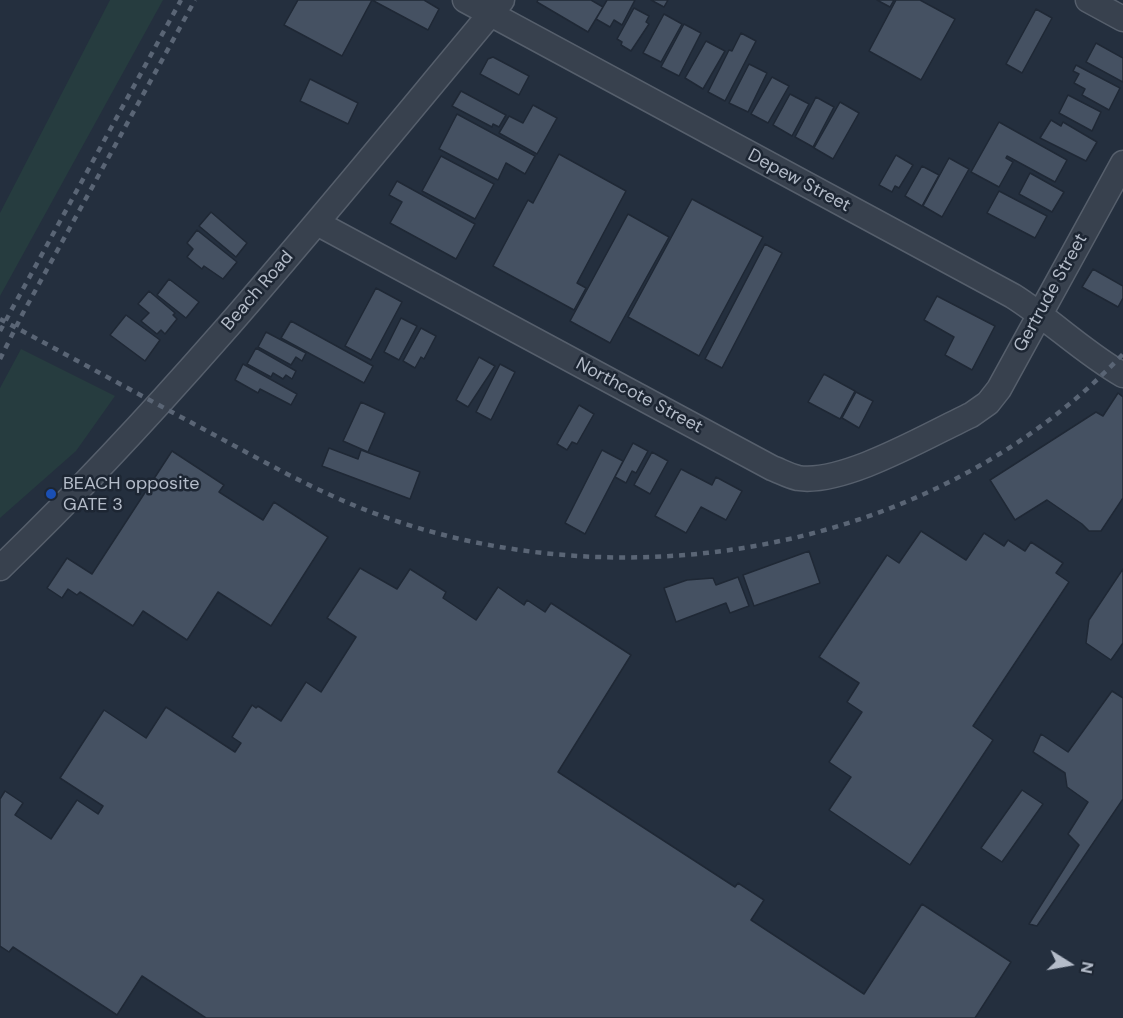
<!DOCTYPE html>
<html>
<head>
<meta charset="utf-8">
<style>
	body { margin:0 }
	#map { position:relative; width:1123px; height:1018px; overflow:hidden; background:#242f3e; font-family:"DM Sans",sans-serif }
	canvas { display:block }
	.north { position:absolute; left:1039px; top:934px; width:60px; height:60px; -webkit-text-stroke:4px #1d2633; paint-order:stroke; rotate:101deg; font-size:16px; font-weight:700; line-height:24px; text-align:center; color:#b4bcc9 }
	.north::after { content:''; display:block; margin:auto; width:21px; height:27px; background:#b4bcc9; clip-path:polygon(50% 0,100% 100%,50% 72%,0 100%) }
</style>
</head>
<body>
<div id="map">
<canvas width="1123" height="1018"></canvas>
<div class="north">N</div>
</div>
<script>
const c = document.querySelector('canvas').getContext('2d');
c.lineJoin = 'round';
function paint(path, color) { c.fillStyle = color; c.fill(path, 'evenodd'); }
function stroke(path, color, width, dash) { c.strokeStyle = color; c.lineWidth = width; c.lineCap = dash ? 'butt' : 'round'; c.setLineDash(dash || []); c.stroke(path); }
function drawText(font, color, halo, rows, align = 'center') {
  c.font = font + ' "DM Sans",sans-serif'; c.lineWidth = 5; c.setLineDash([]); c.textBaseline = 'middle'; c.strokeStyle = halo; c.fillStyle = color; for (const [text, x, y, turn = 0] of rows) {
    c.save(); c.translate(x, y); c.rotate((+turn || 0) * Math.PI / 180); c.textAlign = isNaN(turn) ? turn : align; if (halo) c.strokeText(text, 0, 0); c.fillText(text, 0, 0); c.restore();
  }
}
paint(new Path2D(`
	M110,0H163L0,296V213Z
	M21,349L115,396L76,451L0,518V388Z`), '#263c3f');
const building = new Path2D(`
	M298,0H424L439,9L428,30L372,0L342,56L284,25Z
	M538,0H591L603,7L588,32L537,2Z
	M607,0H635L622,25L614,20L610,27L596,19Z
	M651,0H668L664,7Z
	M877,0H894L890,7Z
	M896,0H920L955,19L921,80L869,51Z
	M634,8L649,16L646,22L649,24L631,51L621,45L622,42L617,39Z
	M1036,9L1052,18L1022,73L1006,64Z
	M664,14L682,24L661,62L643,53Z
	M684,24L701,33L679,76L661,67Z
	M741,33L756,41L725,101L708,92L729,50L732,51Z
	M706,41L725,51L703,89L685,78Z
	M1096,43L1123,58V82L1086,62Z
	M493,57L529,76L519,95L480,74L488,59Z
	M749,64L767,73L748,112L729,103Z
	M1076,65L1120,88L1109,110L1082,95L1085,89L1074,83L1079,74L1073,71Z
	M772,77L789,86L768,123L751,114Z
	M310,79L358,103L348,124L300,101Z
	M461,91L506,115L499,127L493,124L492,127L452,106Z
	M790,94L809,104L792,136L773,125Z
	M1068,95L1101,112L1092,131L1059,113Z
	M816,97L834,107L813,147L795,137Z
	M840,102L859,113L833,159L814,148Z
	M533,105L557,118L537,154L499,133L509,116L523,123Z
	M457,114L535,156L525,174L506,163L498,180L439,149Z
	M1051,120L1061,126L1063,122L1097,142L1086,161L1040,138Z
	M999,122L1067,160L1055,182L1007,156L1006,158L1013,162L999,187L971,172Z
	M559,154L626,191L577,283L586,288L574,310L493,266L528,200L533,203Z
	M896,155L913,165L899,188L895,186L892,192L879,185Z
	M441,156L494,184L475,219L422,191Z
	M949,158L969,169L942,217L923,206Z
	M922,166L939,175L922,206L905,196Z
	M1030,173L1064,192L1052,212L1019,194Z
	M397,181L475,224L456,259L390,223L402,202L389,195Z
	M999,191L1047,216L1035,238L987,213Z
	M692,199L763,237L699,356L628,317Z
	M211,212L247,243L236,257L199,226Z
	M628,214L669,237L610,343L570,321Z
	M197,230L237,262L223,279L204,266L202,269L187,257L193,249L187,243Z
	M765,244L782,253L722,368L705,359Z
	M1093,269L1123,286V298L1118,307L1082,287Z
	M169,279L199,302L186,318L157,295Z
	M376,288L402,302L371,360L345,346Z
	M149,291L175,313L173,315L177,319L165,334L161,330L157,334L141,321L149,313L138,304Z
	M937,296L995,326L972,370L945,355L954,337L924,320Z
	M126,315L160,340L145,361L110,335Z
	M401,318L417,326L399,360L384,352Z
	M291,321L373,366L364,383L281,338Z
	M421,328L436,336L424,359L421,357L415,368L403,361Z
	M266,332L306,353L302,361L296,357L291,365L258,347Z
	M256,348L296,371L292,379L286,375L283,379L273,373L271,377L247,364Z
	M479,357L495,366L468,407L456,400Z
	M243,364L297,394L291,405L260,389L258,393L235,380Z
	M500,364L515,372L491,420L476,412Z
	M824,374L855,391L840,419L808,402Z
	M856,392L873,401L859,428L842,418Z
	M1118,393L1123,397V498L1101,531H1089L1082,524L1047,500L1015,520L990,480L1096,412L1103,416Z
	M361,402L385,413L368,452L343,441Z
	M579,405L594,414L577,444L572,442L567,450L557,444Z
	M633,443L648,451L636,473L632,471L626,483L615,477Z
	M329,448L358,459L361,450L420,472L410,499L322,466Z
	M602,450L623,461L585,534L565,523Z
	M172,451L224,485L219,492L263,520L274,502L328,537L271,626L218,592L187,640L143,611L133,626L80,592L77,595L68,589L62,598L47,588L67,558L92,574Z
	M652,452L668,461L650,494L634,485Z
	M681,469L712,485L716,477L742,491L726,520L701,507L686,533L655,516Z
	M921,531L966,560L984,533L1004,546L1008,540L1025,551L1031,542L1063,563L1056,573L1069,582L973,726L993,740L910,865L829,810L851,777L829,762L862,712L847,702L859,683L819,657L887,555L899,563Z
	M809,551L820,583L754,606L743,575Z
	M360,568L397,589L410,569L446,592L443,598L476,620L498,587L524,605L527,600L545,612L551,603L631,655L558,772L735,887L738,883L764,900L751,920L864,994L922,904L1011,962L975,1018H206L142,976L117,1015L13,947L9,952L0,946V799L5,791L23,803L15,815L51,839L77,800L98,814L103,806L60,778L104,710L146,738L166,707L235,752L241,743L232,737L252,705L256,708L258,706L281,721L306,682L321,692L356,637L327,618Z
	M1123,569V643L1111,660L1086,643L1089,620Z
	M738,577L749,606L730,613L726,603L676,622L664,588L687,580L713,578L716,585Z
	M1112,691L1123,698V799L1037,926L1029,924L1079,845L1068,834L1088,802L1067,787L1065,773L1033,752L1041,734L1068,752Z
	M1022,790L1043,804L1002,862L981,848Z`);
paint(building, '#455162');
stroke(building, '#1f2835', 1.5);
const minor = new Path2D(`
	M465,0L1013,296C1051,320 1084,353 1123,375
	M1088,0L1123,19
	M317,223L772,468C780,471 789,476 798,478C844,485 928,435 971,415L988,403L999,389L1123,163
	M0,568C182,393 340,194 502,0`);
stroke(minor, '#565f6c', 27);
stroke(minor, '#38414e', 24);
stroke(new Path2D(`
	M0,319C69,356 138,394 207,431C263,461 318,493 379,515C629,606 937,550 1123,354
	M0,331L181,0
	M0,359L23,313L195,0`), '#5a6575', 4.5, [6, 6]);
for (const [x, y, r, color] of [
	[51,494,6,"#1a4fb4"]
]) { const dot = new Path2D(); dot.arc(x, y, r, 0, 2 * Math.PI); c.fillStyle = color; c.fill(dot); stroke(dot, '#1d2633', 2); }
drawText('18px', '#b4bcc9', '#1d2633', [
	["Depew Street",799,181,28],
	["Beach Road",258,291,-49],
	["Gertrude Street",1051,293,-61],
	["Northcote Street",639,396,28]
]);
drawText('18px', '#b4bcc9', '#1d2633', [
	["BEACH opposite",63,484],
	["GATE 3",63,505]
], 'left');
</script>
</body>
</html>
